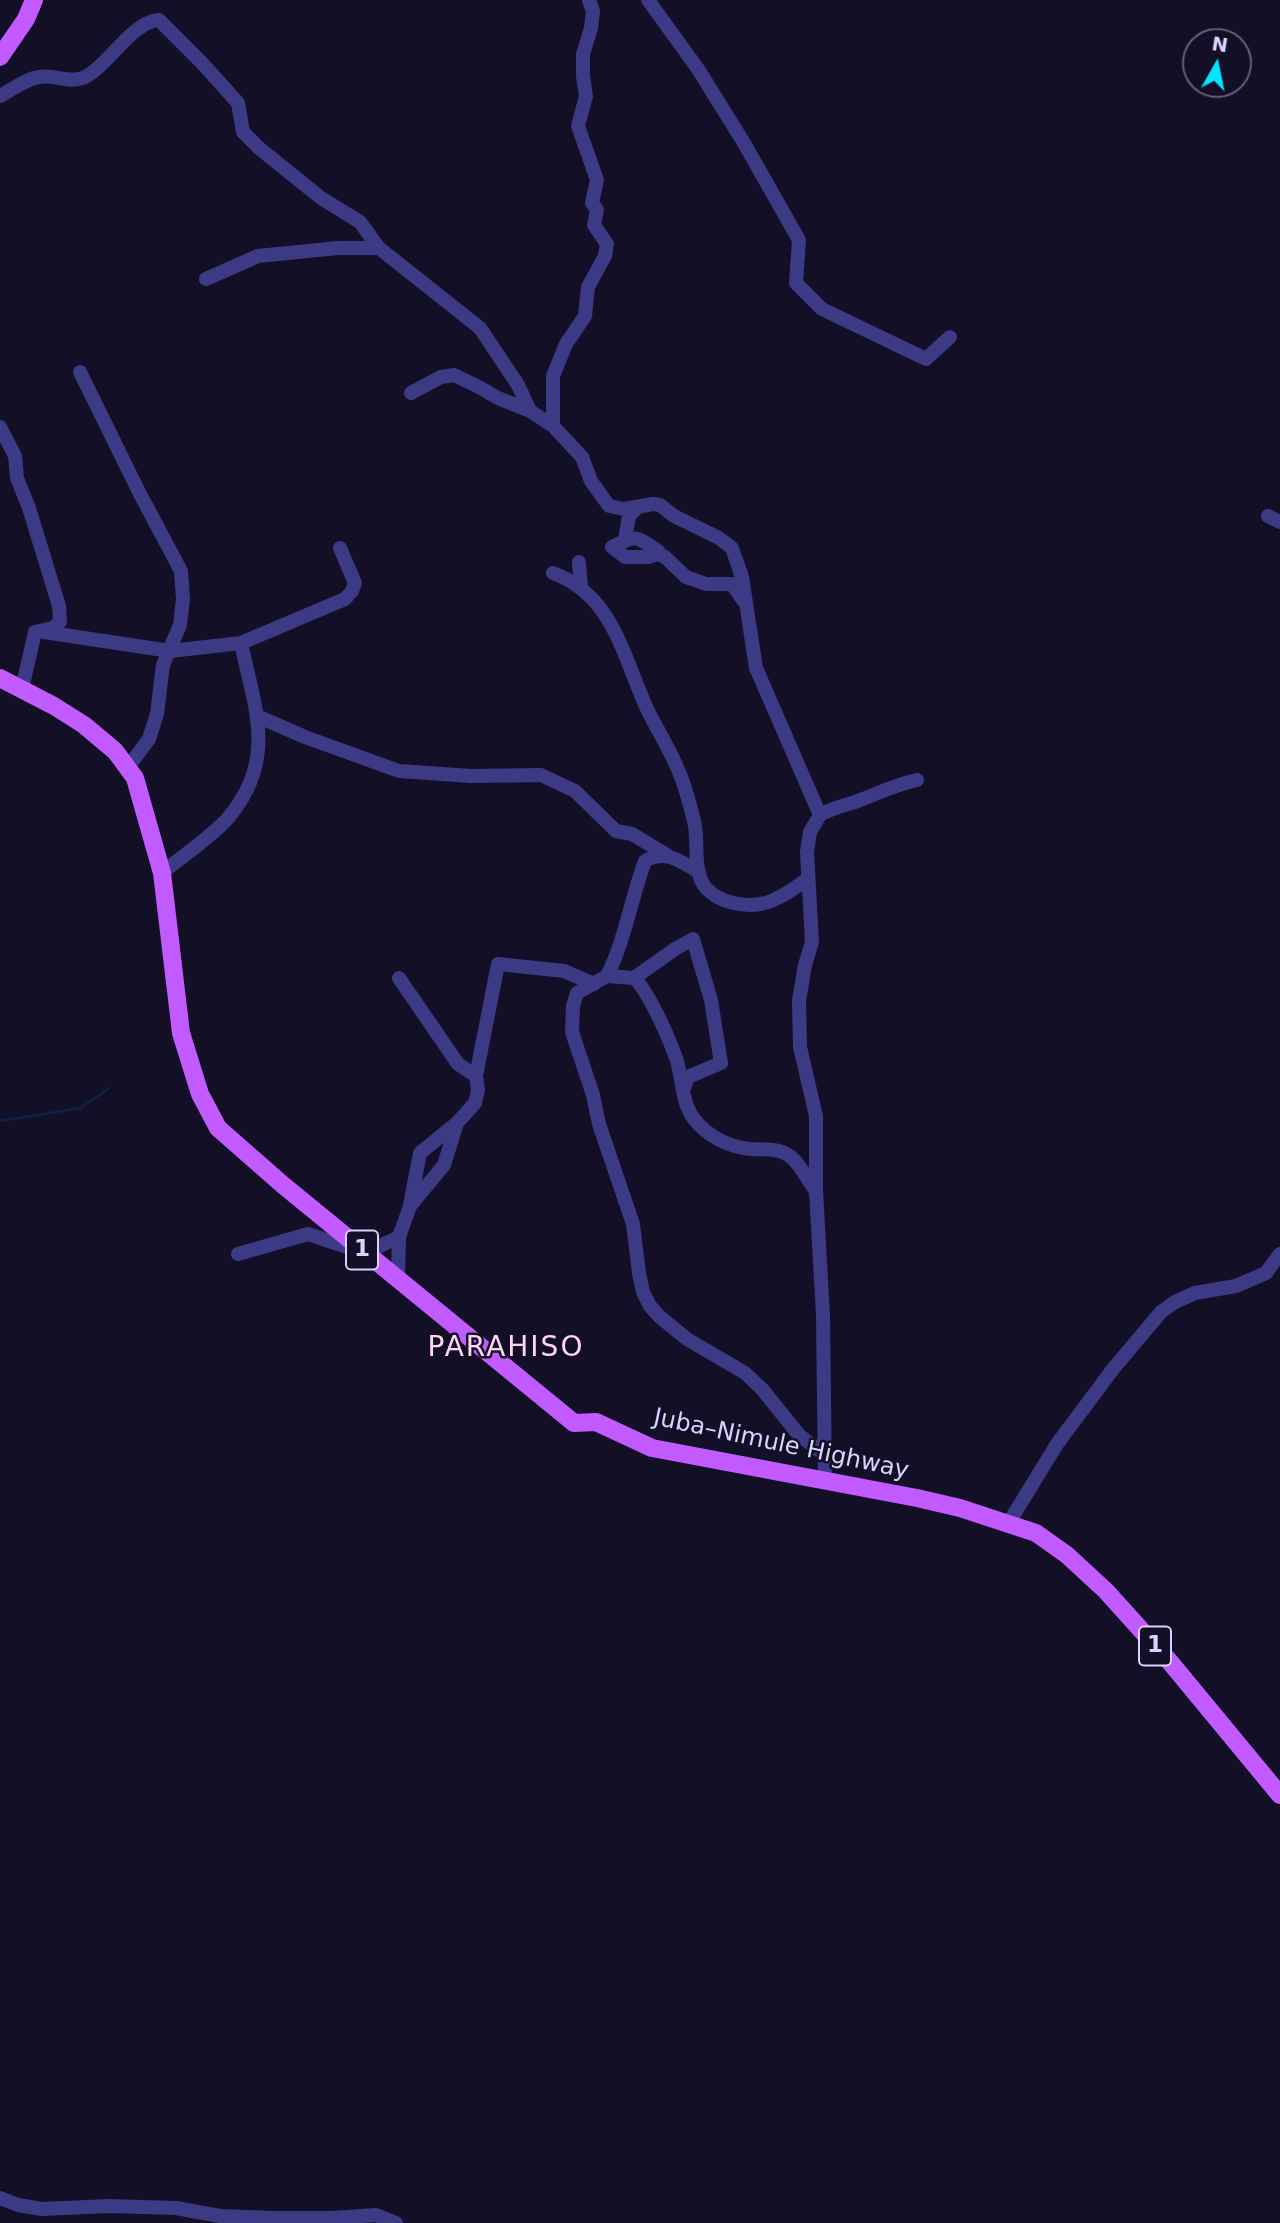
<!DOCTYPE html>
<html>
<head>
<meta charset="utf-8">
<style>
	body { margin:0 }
	#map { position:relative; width:1280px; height:2223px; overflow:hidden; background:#130f26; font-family:"DejaVu Sans",sans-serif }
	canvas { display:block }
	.north { position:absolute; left:1182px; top:28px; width:70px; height:70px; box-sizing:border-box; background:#130f26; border:2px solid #625e7d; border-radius:50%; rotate:9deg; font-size:19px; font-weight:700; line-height:28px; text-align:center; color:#d9d4ff }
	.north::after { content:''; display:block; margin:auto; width:24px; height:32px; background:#00e5ff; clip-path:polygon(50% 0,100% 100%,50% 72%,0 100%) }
</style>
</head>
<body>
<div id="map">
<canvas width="1280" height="2223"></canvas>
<div class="north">N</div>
</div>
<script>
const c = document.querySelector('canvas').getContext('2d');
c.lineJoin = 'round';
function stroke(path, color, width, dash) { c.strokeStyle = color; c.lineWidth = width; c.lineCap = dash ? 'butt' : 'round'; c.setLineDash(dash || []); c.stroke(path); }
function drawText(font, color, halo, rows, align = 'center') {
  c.font = font + ' "DejaVu Sans",sans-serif'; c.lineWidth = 5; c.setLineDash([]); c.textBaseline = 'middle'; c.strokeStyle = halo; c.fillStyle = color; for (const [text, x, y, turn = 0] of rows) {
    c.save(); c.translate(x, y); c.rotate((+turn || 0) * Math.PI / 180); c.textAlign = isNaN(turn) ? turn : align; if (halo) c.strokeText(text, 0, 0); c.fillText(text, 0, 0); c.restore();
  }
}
stroke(new Path2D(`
	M0,1121L81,1108L109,1088`), '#0c2248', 2.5);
stroke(new Path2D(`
	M648,0L698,69L744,143L799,240L796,283L822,309L926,359L950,337
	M0,96C12,90 25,79 39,77C56,74 71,85 87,76C110,63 132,22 159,20L202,63L238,103L243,132L259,148L321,198L360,222L379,248
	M206,279L258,256L338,248H379L480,328L518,385L530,411L553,426L582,457L591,481L609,506L624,509L653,504L660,505L674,516L719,538L732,548L742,577L756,668L820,815L810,832L807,852L812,942L805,965L799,1001L800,1047L816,1116V1191L823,1315L825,1480
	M80,372L139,492L181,571L183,599L180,625L163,665L157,714L149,739L128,767
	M411,393L441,377L454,375L479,387L498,398L530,411
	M553,426V376L566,344L585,316L588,287L605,256L607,244L594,225L597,210L592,203L597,180L578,126L586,96L583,76V54L591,28L593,11L589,0
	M0,427L15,456L17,478L29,508L59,606L60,622L53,628L35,632L22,689
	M1268,516L1280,522
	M625,540L629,516L638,507
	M657,554L658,551C633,534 636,536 612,547L625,557H649L657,554L665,557L686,577L706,584H732L743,600
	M579,562L581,587
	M553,573C615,596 623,659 649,713C663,740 679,765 687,795C690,805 693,816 695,826C698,844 693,874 706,888C719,903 746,908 765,903C780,899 795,888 807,879
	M44,632L170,651L241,643C255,709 277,759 229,817C214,835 181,857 162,873
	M241,643L345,599L352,591L355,583L340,548
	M257,716L305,737L399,771L471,776L541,775L575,791L616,831L632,834L667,855
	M820,815C834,807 848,805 863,799C883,791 895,785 917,780
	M607,976C625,940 631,899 645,861C666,849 680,861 699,872
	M399,978L458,1064L476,1076
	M634,978L607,976L577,993L573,1006L572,1032L593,1095L599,1124L633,1224L639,1273L643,1292L650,1306L660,1317L687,1339L745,1373L762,1389L799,1435L825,1455
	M683,1091L688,1077L721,1063L711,1000L693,939L675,949L634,978C649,992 669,1038 676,1058C683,1078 681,1102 694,1119C707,1136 729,1147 750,1149C763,1150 779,1147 791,1157C801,1165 808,1181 816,1191
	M410,1205L420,1153L457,1123
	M238,1254L308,1234L365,1253L399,1237L410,1206L444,1165L457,1123L475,1103L478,1090L476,1076L498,964L564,971L594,984
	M398,1280L399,1237
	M1008,1524L1057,1444L1113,1369L1161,1312L1175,1302L1195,1293L1236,1286L1266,1273L1280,1254
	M0,2198L18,2205L42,2209L109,2206L176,2208L220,2216L273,2218H331L376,2215L396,2223`), '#3d3a85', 14);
stroke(new Path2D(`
	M0,57L26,19L34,0
	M0,678L54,706L84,725L115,751L135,778L162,873L181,1033L200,1094L218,1128L283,1185L574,1423L596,1422L652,1448L917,1498L960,1508L1036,1533L1067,1555L1106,1591L1170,1662L1280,1795`), '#c25bff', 18);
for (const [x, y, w] of [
	[362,1250,32],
	[1155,1646,32]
]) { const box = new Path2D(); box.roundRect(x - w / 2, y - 19.5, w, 39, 5); c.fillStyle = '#130f26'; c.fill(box); stroke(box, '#d9d4ff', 2); }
drawText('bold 23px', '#d9d4ff', null, [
	["1",362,1250],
	["1",1155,1646]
]);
drawText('24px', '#d9d4ff', '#130f26', [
	["Juba–Nimule Highway",781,1445,12]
]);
c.letterSpacing = '2px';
drawText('28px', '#ffd6f0', '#130f26', [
	["PARAHISO",506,1349]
]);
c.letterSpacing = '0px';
</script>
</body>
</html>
